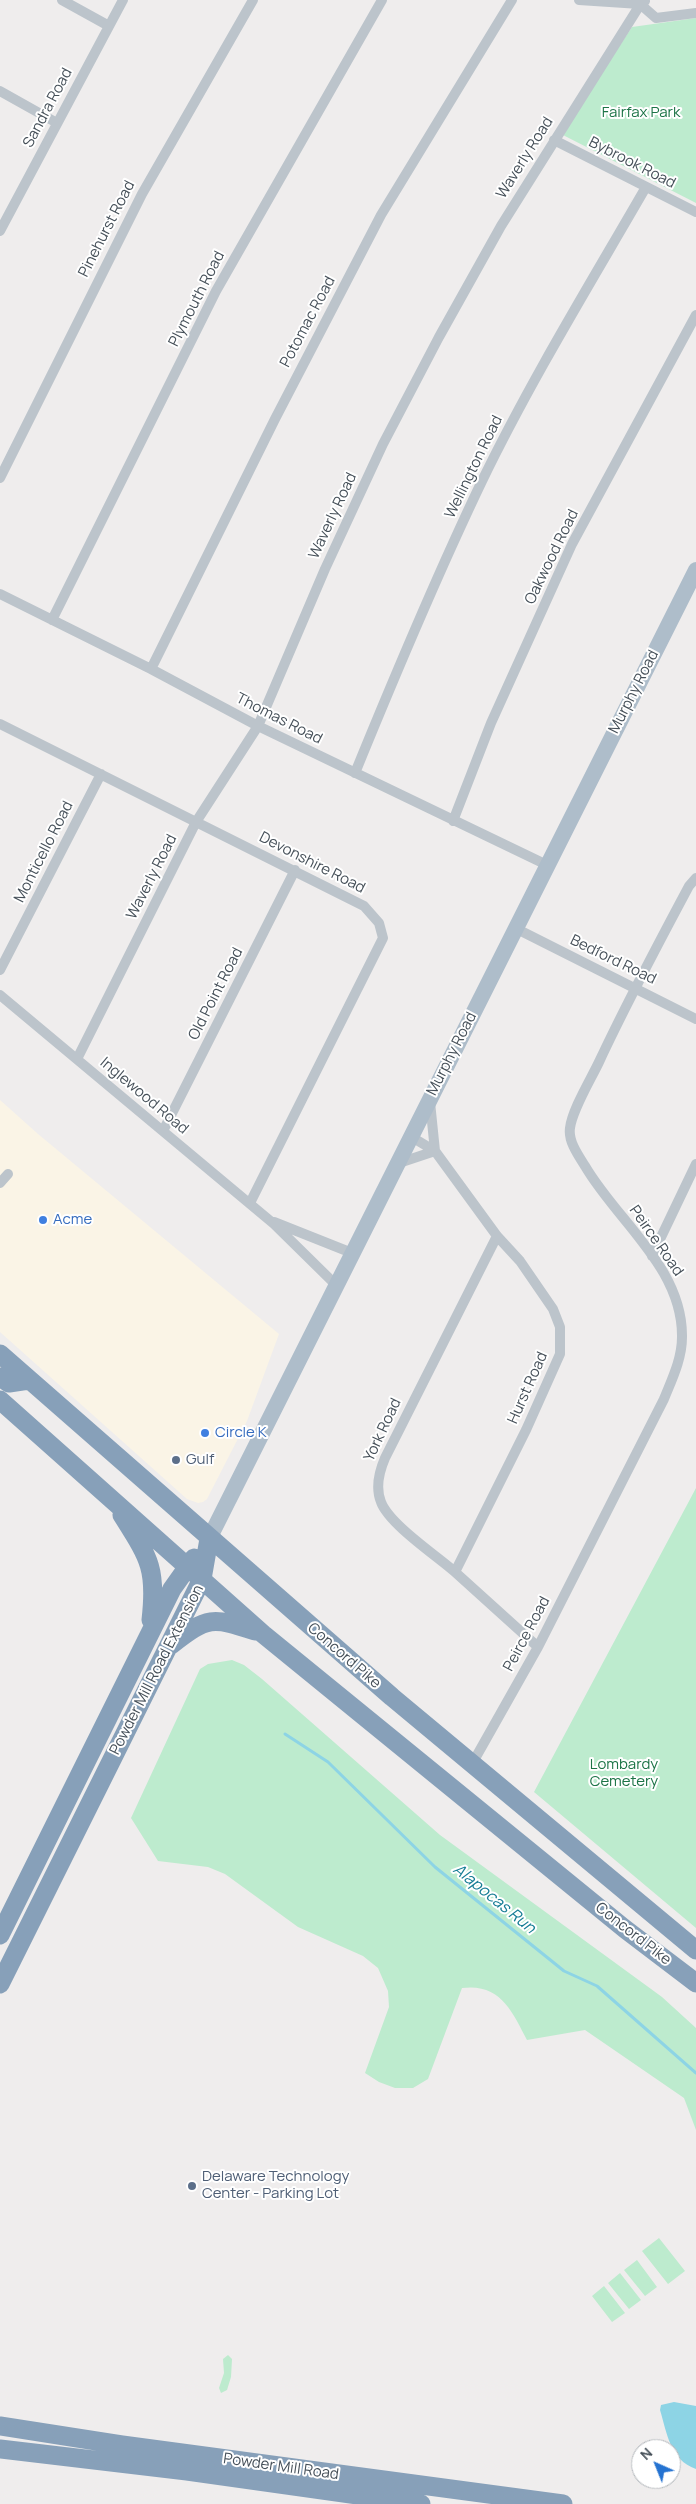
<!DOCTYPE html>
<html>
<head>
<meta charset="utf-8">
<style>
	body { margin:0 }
	#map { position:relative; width:696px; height:2504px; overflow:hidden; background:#efeded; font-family:Manrope,sans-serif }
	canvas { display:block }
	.north { position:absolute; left:631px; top:2439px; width:50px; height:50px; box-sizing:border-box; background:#fff; border:1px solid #b5b9bd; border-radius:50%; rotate:316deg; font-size:14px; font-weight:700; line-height:20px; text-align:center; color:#465059 }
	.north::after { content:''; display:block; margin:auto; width:18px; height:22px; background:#2573d1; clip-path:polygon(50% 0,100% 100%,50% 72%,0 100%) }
</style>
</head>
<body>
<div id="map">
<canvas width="696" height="2504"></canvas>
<div class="north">N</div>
</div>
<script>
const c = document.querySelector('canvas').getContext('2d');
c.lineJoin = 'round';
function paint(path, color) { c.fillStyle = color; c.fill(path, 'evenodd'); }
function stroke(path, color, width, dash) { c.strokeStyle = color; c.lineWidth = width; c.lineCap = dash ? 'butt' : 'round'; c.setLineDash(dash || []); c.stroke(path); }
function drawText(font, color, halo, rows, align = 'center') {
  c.font = font + ' Manrope,sans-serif'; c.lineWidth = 4; c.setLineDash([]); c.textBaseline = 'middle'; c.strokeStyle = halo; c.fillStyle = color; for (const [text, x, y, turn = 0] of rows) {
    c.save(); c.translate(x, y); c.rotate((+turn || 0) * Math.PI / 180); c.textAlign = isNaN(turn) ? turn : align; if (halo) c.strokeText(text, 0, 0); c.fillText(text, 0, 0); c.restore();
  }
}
paint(new Path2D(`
	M0,1100L38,1134L279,1334L247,1421L207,1499L203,1502L198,1503L187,1499L0,1332Z`), '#faf4e6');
paint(new Path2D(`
	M696,18V203L561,134L632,27Z
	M696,1488V1928L534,1792Z
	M232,1660L244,1665L262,1679L440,1835L662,1997L696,2028V2130L684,2098L585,2030L527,2040C512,2011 500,1983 462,1988L428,2079L413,2088H395L379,2082L365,2073L389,2007L388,1991L378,1968L363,1956L298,1927L225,1874L208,1867L158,1861L131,1818L200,1669L208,1664Z
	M659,2238L685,2271L668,2284L642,2251Z
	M637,2260L657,2287L645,2296L624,2270Z
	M620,2273L641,2300L629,2309L608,2283Z
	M604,2286L625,2313L612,2322L592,2296Z
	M228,2355L232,2359L231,2377L227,2390L221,2393L219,2388L224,2373L223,2359Z`), '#bdebce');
paint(new Path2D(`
	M674,2402L696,2406V2469C670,2460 667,2433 660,2410L661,2405Z`), '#8dd4e5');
stroke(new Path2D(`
	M285,1734L328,1762L435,1867L564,1971L597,1986L696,2073`), '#8dd4e5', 3);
stroke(new Path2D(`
	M62,0L109,26
	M579,0L640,4L645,1
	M640,4L656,18L696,13
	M0,91L57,123
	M554,140L696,212
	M0,231L123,0
	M0,478L142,194L253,0
	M0,594L151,669L258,726L547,865
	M52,620L216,291L382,0
	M151,669L275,419L381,215L512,0
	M0,724L364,906L379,923L383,938L250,1203
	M355,773C395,675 436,577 482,481C531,380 590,284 646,187
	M453,821L491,723L572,544L696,315
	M515,928L696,1019
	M0,970L101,774
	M0,995L274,1224L336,1285
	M77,1059L196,822L258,726L325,569L383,444L439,337L501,226L643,0
	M430,1102L435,1151
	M163,1131L295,870
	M410,1136L435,1151L497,1236L520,1261L553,1309L560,1327V1354L526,1430L455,1572
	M396,1164L435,1151
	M0,1183L8,1174
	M274,1222L352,1253
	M497,1236L385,1458C379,1472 375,1487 381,1502C389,1524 437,1556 455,1572C483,1597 510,1622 538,1647
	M652,1256L696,1164
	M472,1764L538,1647L664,1399C672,1379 682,1359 682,1337C683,1268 617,1221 585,1166C578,1155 568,1141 570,1128C572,1110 591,1079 599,1062C627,1002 658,944 689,886L696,878`), '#bcc4cb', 10);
stroke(new Path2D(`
	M209,1539L696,570`), '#aebdca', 16);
stroke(new Path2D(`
	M0,1354L392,1697L696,1950
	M0,1377L9,1383L29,1380
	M0,1400L263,1634L625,1929L696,1983
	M122,1515C149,1558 157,1568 151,1620
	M171,1645C208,1616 212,1617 255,1631
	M0,1935L172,1589L194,1558
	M0,1984L202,1579L209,1539
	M0,2426L122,2445L563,2504
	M0,2449L187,2471L421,2504`), '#87a0b9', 19);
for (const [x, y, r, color] of [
	[43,1220,5,"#3f7fe0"],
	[205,1433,5,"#3f7fe0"],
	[176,1460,5,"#5c6f8a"],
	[192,2186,5,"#5c6f8a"]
]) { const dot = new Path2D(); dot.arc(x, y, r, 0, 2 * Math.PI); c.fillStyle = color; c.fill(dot); stroke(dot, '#fff', 2); }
drawText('15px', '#465059', '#fff', [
	["Sandra Road",48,108,-62],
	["Waverly Road",525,158,-58],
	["Bybrook Road",632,163,27],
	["Pinehurst Road",107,229,-63],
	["Plymouth Road",197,299,-63],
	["Potomac Road",308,322,-62],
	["Wellington Road",474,467,-64],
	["Waverly Road",333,516,-65],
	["Oakwood Road",552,557,-64],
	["Murphy Road",634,692,-63],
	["Thomas Road",279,719,27],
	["Monticello Road",44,852,-63],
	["Devonshire Road",312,863,27],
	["Waverly Road",152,877,-63],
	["Bedford Road",613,960,26],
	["Old Point Road",216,994,-63],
	["Murphy Road",452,1054,-63],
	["Inglewood Road",144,1096,40],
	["Peirce Road",656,1241,55],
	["Hurst Road",528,1388,-66],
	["York Road",383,1430,-65],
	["Peirce Road",527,1634,-62],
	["Concord Pike",344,1656,41],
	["Powder Mill Road Extension",157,1670,-63],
	["Concord Pike",633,1934,38],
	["Powder Mill Road",281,2467,8]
]);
drawText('15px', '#1d7447', '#fff', [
	["Fairfax Park",641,113],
	["Lombardy",624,1765],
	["Cemetery",624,1782]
]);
drawText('15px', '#366cbe', '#fff', [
	["Acme",53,1220],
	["Circle K",215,1433]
], 'left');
drawText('15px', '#4e5e75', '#fff', [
	["Gulf",186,1460],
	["Delaware Technology",202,2177],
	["Center - Parking Lot",202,2194]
], 'left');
drawText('italic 16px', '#167d95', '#fff', [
	["Alapocas Run",494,1899,39]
]);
</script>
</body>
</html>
